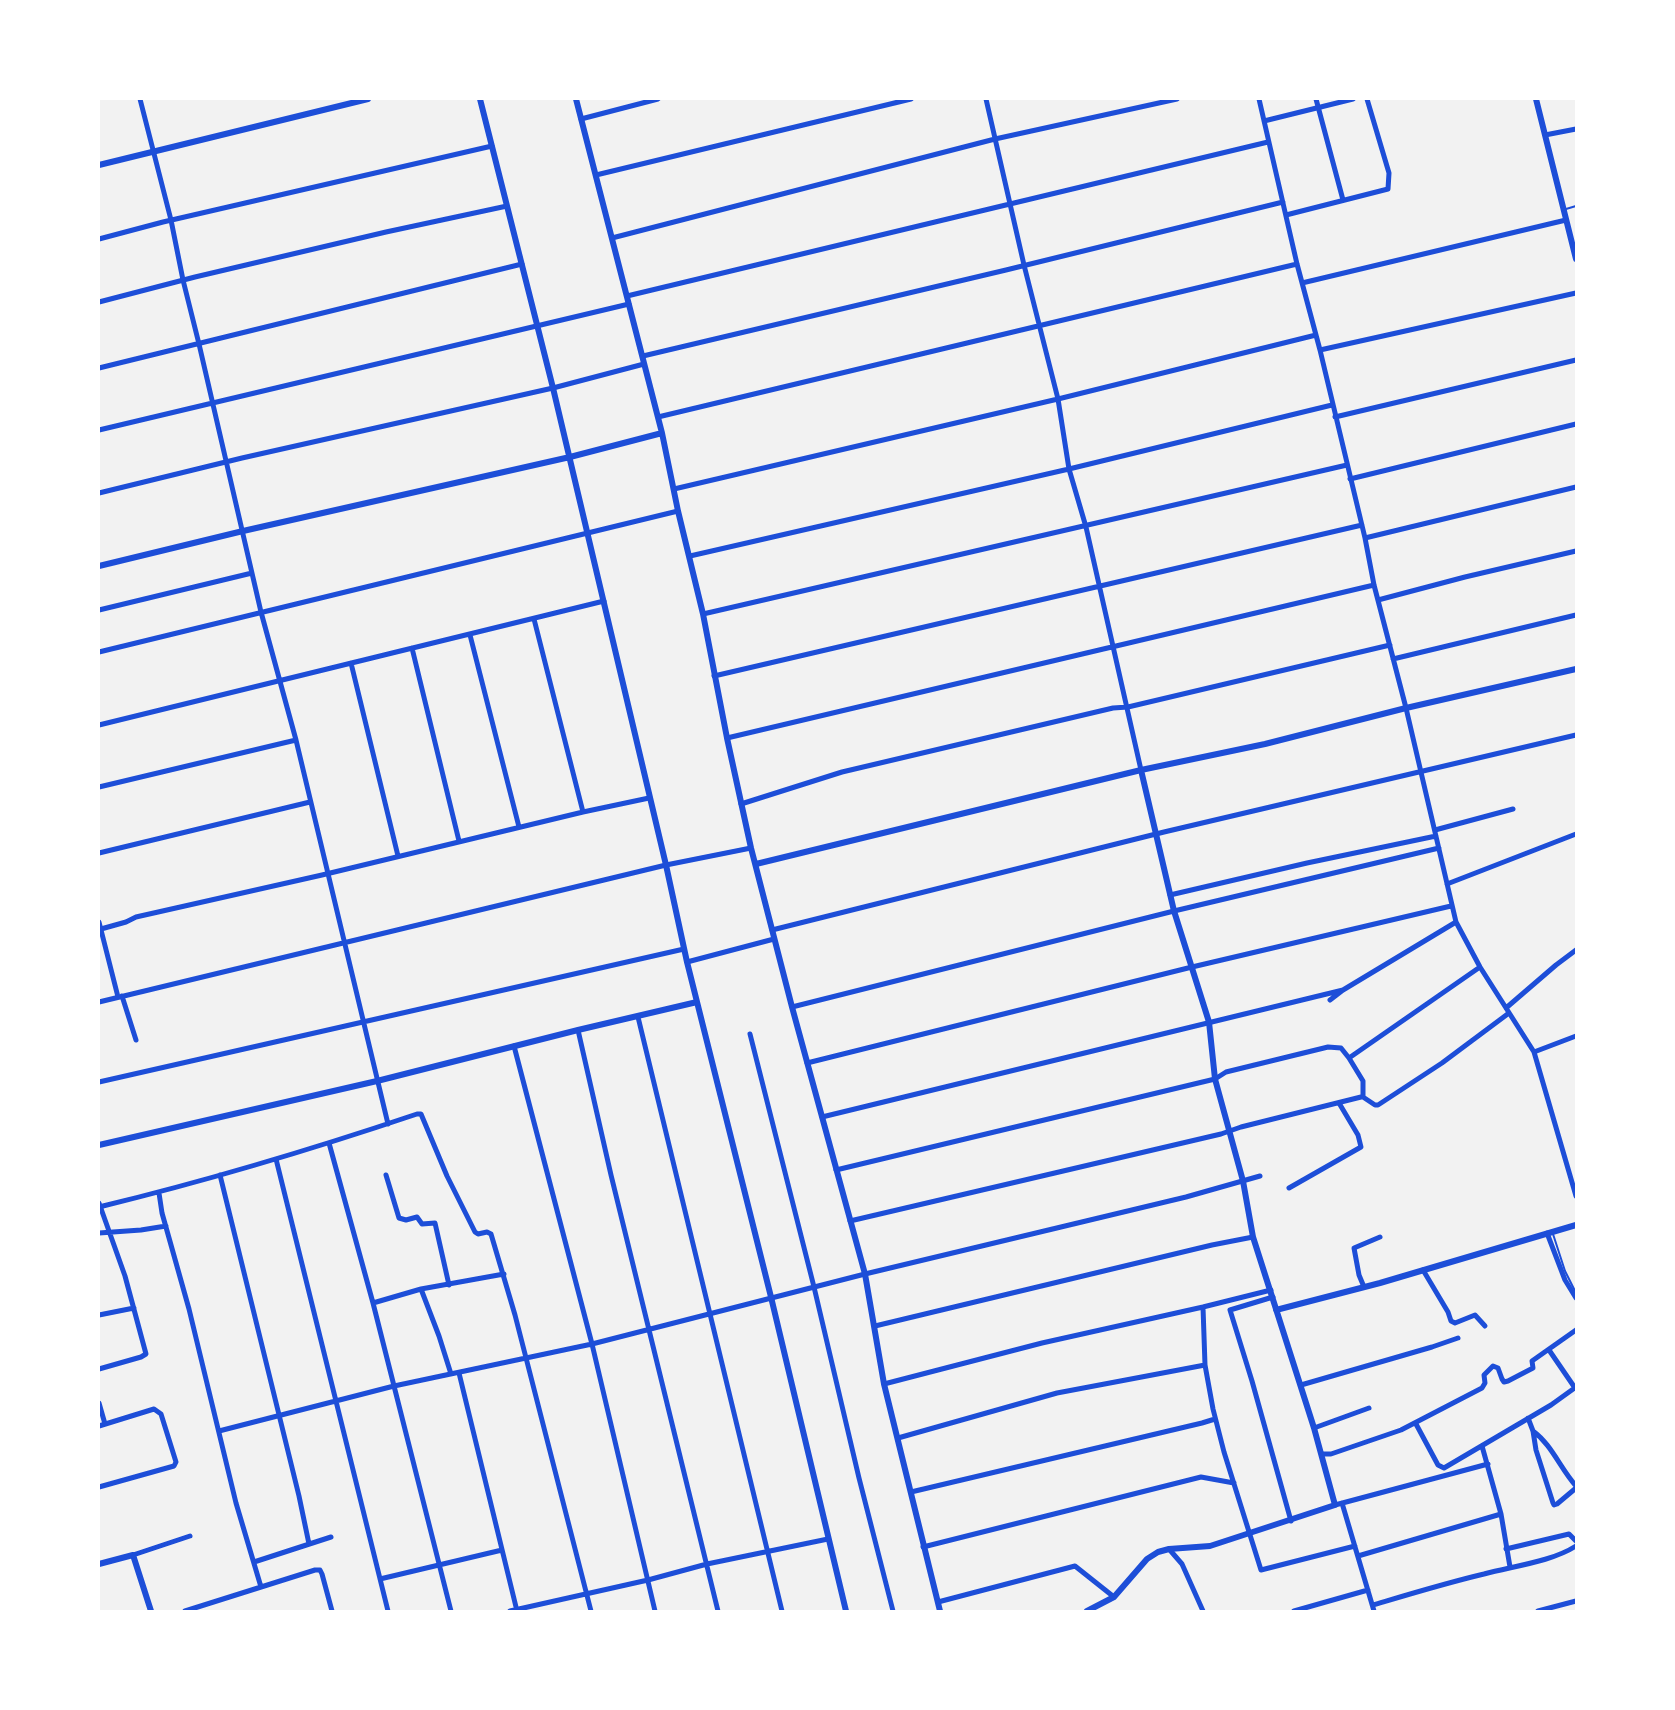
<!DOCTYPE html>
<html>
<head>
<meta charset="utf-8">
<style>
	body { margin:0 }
	#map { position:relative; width:1675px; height:1710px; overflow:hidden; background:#f2f2f2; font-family:"Varela Round",sans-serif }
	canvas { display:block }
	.frame { position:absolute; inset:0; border:100px solid #fff; pointer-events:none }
</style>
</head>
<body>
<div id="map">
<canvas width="1675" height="1710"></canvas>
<div class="frame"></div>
</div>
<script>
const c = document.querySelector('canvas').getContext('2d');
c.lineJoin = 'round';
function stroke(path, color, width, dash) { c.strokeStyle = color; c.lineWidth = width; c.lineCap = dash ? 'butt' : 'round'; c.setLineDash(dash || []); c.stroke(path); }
stroke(new Path2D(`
	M1566,209L1576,206
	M1553,1234L1565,1271L1576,1293`), '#1d4ed8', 2);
stroke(new Path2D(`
	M140,99L171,220L183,280L199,344L261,612L296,740L388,1124
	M986,99L1024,265L1058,399L1069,469L1086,527L1141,770
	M1259,99L1297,264L1320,350L1365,538L1374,585L1406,708L1456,922L1480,967L1534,1052L1576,1196
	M1316,99L1343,200
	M581,119L658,99
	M1264,121L1353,99
	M1545,135L1576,129
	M596,175L911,99
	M1286,215L1388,189L1389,173L1367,99
	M612,238L995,139L1177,99
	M99,239L163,222L492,146
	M1302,283L1566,220
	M627,296L1268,142
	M99,302L195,277L386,232L507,206
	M1320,350L1576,293
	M643,356L1006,270L1283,202
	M99,368L522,264
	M658,417L1297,264
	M1335,417L1576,360
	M99,430L629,304
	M1350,479L1576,424
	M674,489L1058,399L1316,335
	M99,493L242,458L553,388L644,364
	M1365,538L1576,487
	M690,556L1069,469L1332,405
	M1378,600L1465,577L1576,551
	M99,610L252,573
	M703,614L1347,465
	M534,619L583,812
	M470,635L519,827
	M412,648L459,841
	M99,652L678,511
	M1393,659L1576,615
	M351,663L398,856
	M714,676L1362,525
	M99,725L604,601
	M727,738L1374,585
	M99,787L296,740
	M741,804L842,772L1113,708L1128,707L1390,645
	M1435,830L1513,809
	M99,853L310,802
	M1447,884L1576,834
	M1170,895L1307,863L1436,836
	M99,922L118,997
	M101,929L126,922L136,917L322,875L583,812L649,798
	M772,930L1164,832L1576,735
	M687,962L774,939
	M122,996L136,1040
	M1330,1000L1343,990L1456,922
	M99,1002L666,865L751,848
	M792,1007L1174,911L1439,848
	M1506,1008L1556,965L1576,950
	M638,1017L782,1611
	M578,1030L611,1175L718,1611
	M750,1034L814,1287L859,1478L893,1611
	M514,1046L592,1344L655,1611
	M1534,1052L1576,1036
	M1349,1058L1363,1081V1097
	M807,1063L1192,967L1451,906
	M99,1082L684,949
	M822,1117L1343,990
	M329,1143L373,1303L451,1611
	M276,1159L388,1611
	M836,1170L1215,1079L1226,1072L1328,1047L1341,1048L1349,1058L1480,967
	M220,1175L299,1496L309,1544
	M386,1175L399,1218L406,1220L417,1217L422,1224L435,1223L449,1285
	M1289,1188L1361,1147L1358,1135L1339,1103
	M159,1193L162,1213L189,1309L236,1503L261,1587
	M99,1203L125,1276L146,1354L141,1357L99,1369
	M99,1207C206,1181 313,1149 417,1114H421L447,1176L475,1232L478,1234L487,1232L491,1234L515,1315L591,1611
	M850,1221L1221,1134L1241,1127L1361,1097H1363L1375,1105H1378L1442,1063L1509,1013
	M99,1233L141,1230L166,1226
	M1547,1233L1565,1280L1576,1298
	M1423,1270L1448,1312L1451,1321L1455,1323L1475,1315L1485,1326
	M1364,1287L1359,1275L1354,1248L1380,1237
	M421,1289L504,1274
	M1273,1297L1230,1310L1252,1381L1291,1521
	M373,1303L421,1289L439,1336L451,1374
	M1203,1307L1205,1365L1213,1409L1224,1452L1261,1570L1355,1546
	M99,1315L134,1308
	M875,1326L1212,1245L1253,1237
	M1549,1350L1575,1388
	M459,1373L517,1611
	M884,1384L1042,1343L1203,1307L1271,1290
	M1301,1385L1432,1347L1458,1338
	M99,1403L105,1424
	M1528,1418L1533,1431L1536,1450L1553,1503L1554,1505L1557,1504L1576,1488
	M1416,1424L1438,1465L1444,1468L1551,1405L1576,1387
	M99,1426L154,1409L161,1414L176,1462L174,1466L99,1487
	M1314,1428L1369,1408
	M219,1431L394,1386L592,1344L865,1274L1186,1197L1260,1176
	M1533,1431C1552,1445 1560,1468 1576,1486
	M898,1438L1057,1393L1205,1365
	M1482,1446L1501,1514L1510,1567
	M1322,1454H1331L1401,1430L1482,1388L1485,1383L1484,1375L1493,1366L1498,1368L1502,1379L1504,1382L1508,1381L1533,1368L1532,1361L1576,1330
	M911,1492L1202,1423L1215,1419
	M1342,1503L1374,1611
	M1335,1505L1488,1464
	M923,1547L1201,1477L1234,1483
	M1169,1549L1182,1564L1203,1611
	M1506,1549L1569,1534L1576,1541
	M133,1555L190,1536
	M1358,1556L1501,1514
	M254,1562L331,1537
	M380,1579L502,1550
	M938,1602L1075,1566L1114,1597
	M1373,1605C1410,1594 1446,1583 1484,1574C1513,1566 1551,1562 1576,1546
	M185,1611L315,1570H320L322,1574L332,1611
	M510,1611L648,1580L707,1564L828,1539
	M1294,1611L1368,1590
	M1538,1611L1576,1601`), '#1d4ed8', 5);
stroke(new Path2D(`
	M480,99L553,388L666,865L687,962L771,1297L846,1611
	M576,99L662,433L678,511L703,614L727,738L751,848L792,1007L865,1274L884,1384L940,1611
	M1536,99L1576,259
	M99,165L368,99
	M99,566L243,531L570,457L662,433
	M756,864L1141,770L1265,744L1406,708L1576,669
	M99,1145L377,1081L578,1030L697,1002
	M1276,1310L1380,1283L1576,1225
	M99,1564L133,1555L151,1611
	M1087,1611L1114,1597L1147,1559L1158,1552L1169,1549L1210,1546L1335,1505L1314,1428L1253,1237L1243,1181L1215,1079L1209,1022L1174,911L1141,770`), '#1d4ed8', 6);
</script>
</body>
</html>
